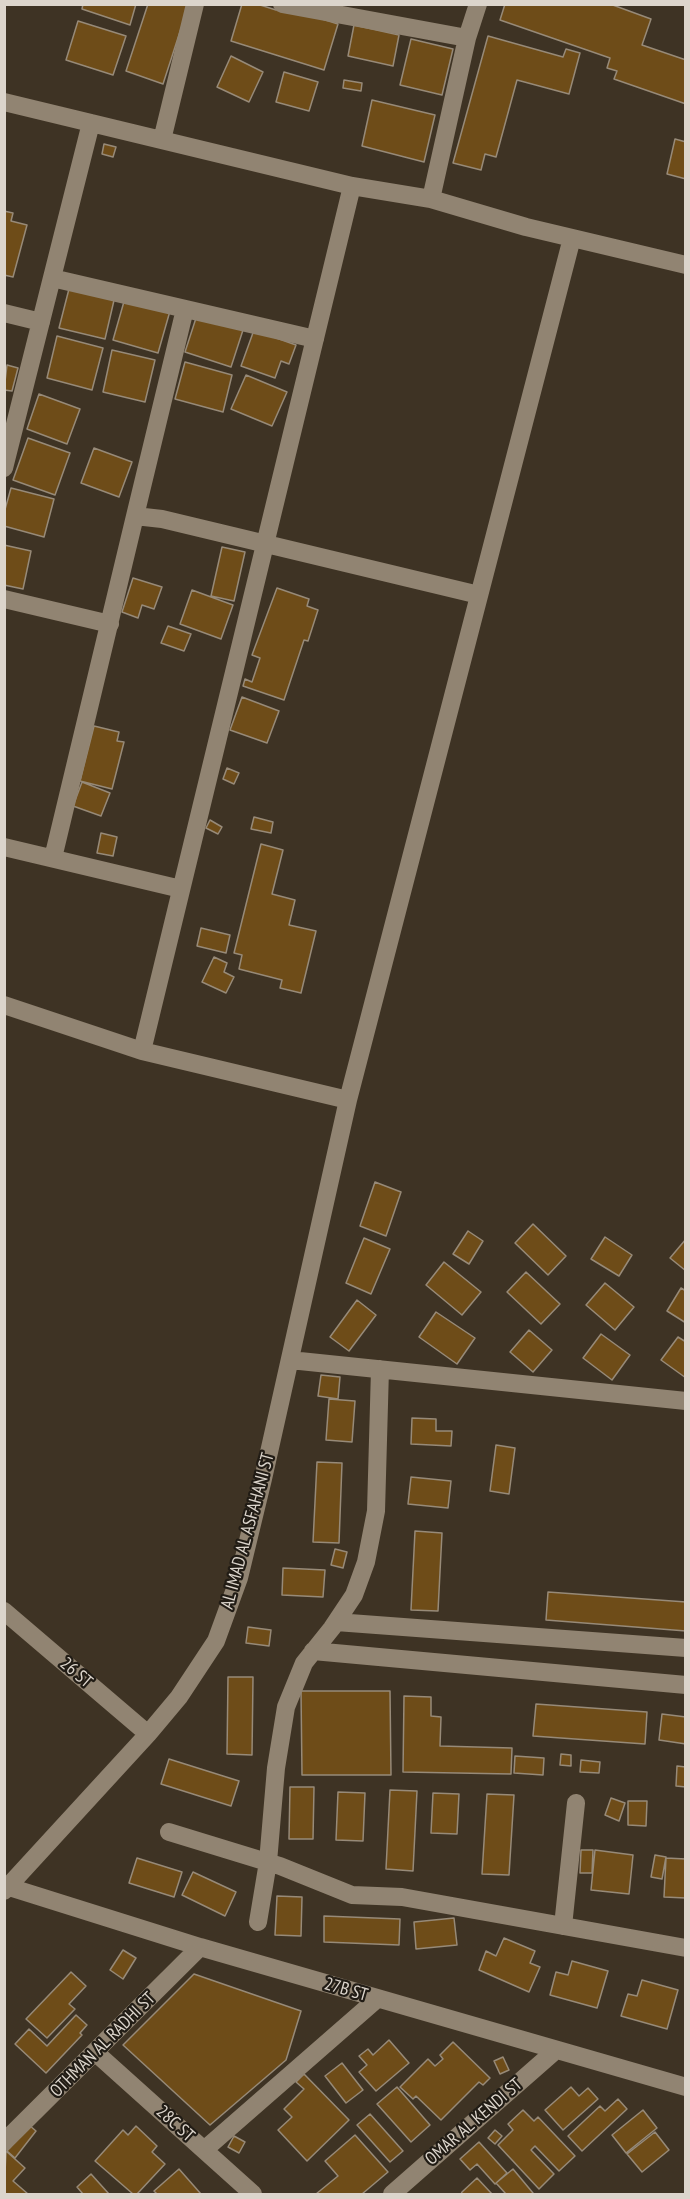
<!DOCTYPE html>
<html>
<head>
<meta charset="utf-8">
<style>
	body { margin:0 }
	#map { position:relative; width:690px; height:2199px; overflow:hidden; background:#3e3324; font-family:"PT Sans Narrow",sans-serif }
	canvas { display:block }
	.frame { position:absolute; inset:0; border:6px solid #dcd5cc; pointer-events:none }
</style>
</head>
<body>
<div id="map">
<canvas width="690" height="2199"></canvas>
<div class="frame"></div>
</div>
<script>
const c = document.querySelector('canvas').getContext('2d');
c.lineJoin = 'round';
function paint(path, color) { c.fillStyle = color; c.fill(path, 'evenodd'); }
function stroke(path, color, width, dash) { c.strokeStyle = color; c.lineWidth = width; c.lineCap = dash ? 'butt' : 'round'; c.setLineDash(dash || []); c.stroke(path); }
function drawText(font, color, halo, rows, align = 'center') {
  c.font = font + ' "PT Sans Narrow",sans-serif'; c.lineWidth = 4.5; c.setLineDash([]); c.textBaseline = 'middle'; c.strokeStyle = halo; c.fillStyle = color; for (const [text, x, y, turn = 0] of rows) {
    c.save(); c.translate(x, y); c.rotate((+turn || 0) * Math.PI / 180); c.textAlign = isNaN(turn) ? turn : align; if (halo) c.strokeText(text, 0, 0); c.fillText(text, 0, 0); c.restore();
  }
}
const building = new Path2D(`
	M83,4H136L130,25L82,9Z
	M148,4H189L163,84L126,71Z
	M242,4H257L276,10L278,5L338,24L324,70L231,41Z
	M505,4H610L651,19L642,45L686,60V104L614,79L617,71L607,68L610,58L500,20Z
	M78,21L126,36L113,75L66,60Z
	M354,25L399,35L393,66L348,56Z
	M488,36L563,57L566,49L580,53L569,94L517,80L496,157L485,154L481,170L453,163Z
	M411,39L453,49L442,95L400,85Z
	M231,56L263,72L249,102L217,87Z
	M284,72L318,82L309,111L276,102Z
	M344,80L362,83L361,91L343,88Z
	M372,100L435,115L424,162L362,146Z
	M675,139L686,142V179L667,174Z
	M104,144L116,147L113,157L102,154Z
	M4,211L13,213L11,221L27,225L13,277L4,275Z
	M70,285L115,296L105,339L59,328Z
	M125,298L170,311L158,353L113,340Z
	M197,315L243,330L231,367L185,352Z
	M254,330L296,345L289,364L281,361L275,378L241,366Z
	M57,336L103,348L92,390L47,378Z
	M112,350L155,360L145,402L103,392Z
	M185,362L232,375L223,412L175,399Z
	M7,365L18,368L12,391L4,390Z
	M246,375L287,392L272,426L231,409Z
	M39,394L80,409L67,444L27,429Z
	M28,438L70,453L55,495L13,480Z
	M94,448L132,462L119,497L81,483Z
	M11,488L54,499L44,537L4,526V513Z
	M4,545L31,551L23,589L4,585Z
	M222,547L245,552L234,601L211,596Z
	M133,578L162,587L154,609L142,605L138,618L122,612Z
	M277,588L309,599L307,606L318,610L308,641L304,640L284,700L243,686L245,679L252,682L260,658L252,655Z
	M192,590L233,605L221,639L180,624Z
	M168,626L191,634L184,651L161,643Z
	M242,697L279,711L267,743L230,730Z
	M94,726L119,732L117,741L124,742L112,789L80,781Z
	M227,768L239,773L234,784L223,779Z
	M82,782L110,793L101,816L73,806Z
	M254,817L273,822L271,833L251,829Z
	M210,820L222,827L218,834L206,828Z
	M101,833L117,837L113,856L97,853Z
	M261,844L283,850L272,894L295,900L289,925L316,931L301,993L280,988L282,980L239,969L242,955L234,953Z
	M201,928L230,935L226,953L197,946Z
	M214,957L227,963L224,972L234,977L226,993L202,982Z
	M375,1182L401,1192L386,1236L360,1226Z
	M533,1224L566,1256L548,1275L515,1243Z
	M468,1231L483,1241L469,1264L453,1254Z
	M605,1237L632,1255L619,1276L591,1259Z
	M364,1238L390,1249L371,1294L346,1283Z
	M686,1239V1271L670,1258Z
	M444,1262L481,1292L462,1315L426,1285Z
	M526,1272L560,1304L541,1324L507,1292Z
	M605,1283L634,1307L615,1330L586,1305Z
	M681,1288L686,1291V1323L667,1311Z
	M357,1300L376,1315L349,1351L330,1337Z
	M436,1312L475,1338L457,1364L419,1337Z
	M529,1330L552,1350L533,1372L510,1352Z
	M601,1334L630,1355L612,1380L583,1358Z
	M678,1337L686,1342V1378L661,1360Z
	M321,1375L340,1377L338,1399L318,1396Z
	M329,1399L355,1401L352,1442L326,1440Z
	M412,1418L436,1419V1431H452L451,1446L411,1444Z
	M496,1445L515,1448L509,1494L490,1491Z
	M317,1462L342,1463L339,1543L313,1542Z
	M411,1477L451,1481L448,1508L408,1504Z
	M415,1531L442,1533L438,1611L411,1610Z
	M335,1549L347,1552L343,1568L331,1565Z
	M283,1568L325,1570L323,1597L282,1595Z
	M548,1592L686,1602V1631L546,1620Z
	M248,1627L271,1630L269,1646L246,1643Z
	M228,1677H253L252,1755L227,1754Z
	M301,1691H390L391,1775H302Z
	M404,1696L431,1697V1716L441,1717L440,1746L512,1748L511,1774L403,1772Z
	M536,1704L647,1712L645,1744L533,1736Z
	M662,1714L686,1717V1744L659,1740Z
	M561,1754L571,1755V1766L560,1765Z
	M515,1756L544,1758L543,1775L514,1773Z
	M169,1759L239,1781L231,1806L161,1784Z
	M581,1760L600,1762L599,1773L580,1772Z
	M677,1766L686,1767V1787L676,1786Z
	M290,1787H314L313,1839H289Z
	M390,1790L417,1791L413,1871L386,1869Z
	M338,1792L365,1793L363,1841L336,1840Z
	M433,1793L459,1794L457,1834L431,1833Z
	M487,1794L514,1795L509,1875L482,1874Z
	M611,1798L625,1803L619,1821L605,1815Z
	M628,1801H647L646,1826L628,1825Z
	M581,1850H593L592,1873H580Z
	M595,1850L633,1855L629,1894L591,1890Z
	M655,1855L666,1857L662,1879L651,1877Z
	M137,1858L182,1872L174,1897L129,1883Z
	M666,1858L686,1859V1898L664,1897Z
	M193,1872L236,1892L225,1916L182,1895Z
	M277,1896L302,1897L301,1936L275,1935Z
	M324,1916L400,1919L399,1945L324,1942Z
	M454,1918L457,1945L416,1949L414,1922Z
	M504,1938L535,1951L530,1963L540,1967L529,1992L479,1970L486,1951L496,1956Z
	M123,1950L136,1958L123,1979L110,1970Z
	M572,1961L608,1971L597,2008L550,1995L556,1972L568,1975Z
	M71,1972L86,1986L69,2004L75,2009L47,2038L26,2019Z
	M194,1974L301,2011L286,2060L210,2125L123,2045Z
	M642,1980L678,1990L667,2029L621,2016L628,1994L637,1996Z
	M76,2015L87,2025L80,2033L82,2035L46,2073L15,2044L29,2029L47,2046Z
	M389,2040L409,2063L376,2091L359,2072L367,2065L359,2056L368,2049L373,2055Z
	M453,2042L490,2078L483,2085L479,2082L441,2120L416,2096L413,2099L400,2087L428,2059L435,2066L443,2059L440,2055Z
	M503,2057L509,2070L500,2074L494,2061Z
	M342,2063L363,2090L346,2103L325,2076Z
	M304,2074L349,2120L307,2161L278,2130L292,2117L284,2109L304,2089L296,2082Z
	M397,2087L430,2125L411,2142L377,2104Z
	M571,2087L579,2096L588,2088L598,2099L563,2130L545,2110Z
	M618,2099L627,2109L582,2151L568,2136L600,2106L605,2111Z
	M523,2110L534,2121L538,2117L575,2156L559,2171L535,2146L531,2150L554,2174L539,2189L498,2145L513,2130L508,2124Z
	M643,2110L657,2128L626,2153L612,2135Z
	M370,2114L403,2151L390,2162L357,2125Z
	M29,2125L36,2131L15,2158L7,2151Z
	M136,2126L157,2146L152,2152L165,2164L137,2194H133L95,2161L123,2130L128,2135Z
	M495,2130L502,2136L495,2144L488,2138Z
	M655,2132L669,2150L642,2172L627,2154Z
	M355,2135L388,2172L362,2194H316L338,2176L325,2161Z
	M234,2136L245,2142L239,2153L228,2147Z
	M479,2142L507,2173L495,2184L477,2164L470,2170L460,2159Z
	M6,2151L25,2168L13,2181L28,2194H4Z
	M179,2169L201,2194H157L154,2191Z
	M513,2169L533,2193L532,2194H506L496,2183Z
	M91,2174L109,2194H83L77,2187Z
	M477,2178L492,2194H461L462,2192Z`);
paint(building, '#6e4c18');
stroke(building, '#978a78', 1.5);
stroke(new Path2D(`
	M282,4L467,38
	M4,102L352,186L431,199L526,227L686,265
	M162,140L195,4
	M431,199L467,38L478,4
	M52,278L315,339
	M4,313L41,322
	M4,468L91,123
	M135,516L185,309
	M4,599L110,624
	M4,847L181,889
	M53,858L135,516L162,519L479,595
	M4,1005L142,1051L348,1100
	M142,1051L352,186
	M290,1360L686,1401
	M4,1611L148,1734
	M336,1622L686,1648
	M313,1651L686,1685
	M169,1832L280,1866L352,1895L402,1897L686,1948
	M9,1887L200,1947L686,2087
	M4,1891L148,1734L179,1697L216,1641L239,1578L263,1479L348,1100L572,238
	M258,1922L268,1862L276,1768L286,1707L304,1663L332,1628L354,1595L366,1562L376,1511L380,1369
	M563,1926L576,1803
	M96,2053L253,2194
	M4,2142L200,1947
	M204,2150L377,1999
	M392,2194L556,2050`), '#918472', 18);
drawText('18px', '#dcd5cc', '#211c15', [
	["AL IMAD AL ASFAHANI ST",248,1531,-75],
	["26 ST",76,1673,41],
	["27B ST",346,1990,16],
	["OTHMAN AL RADHI ST",103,2045,-45],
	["OMAR AL KENDI ST",474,2122,-41],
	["28C ST",175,2124,42]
]);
</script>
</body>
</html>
